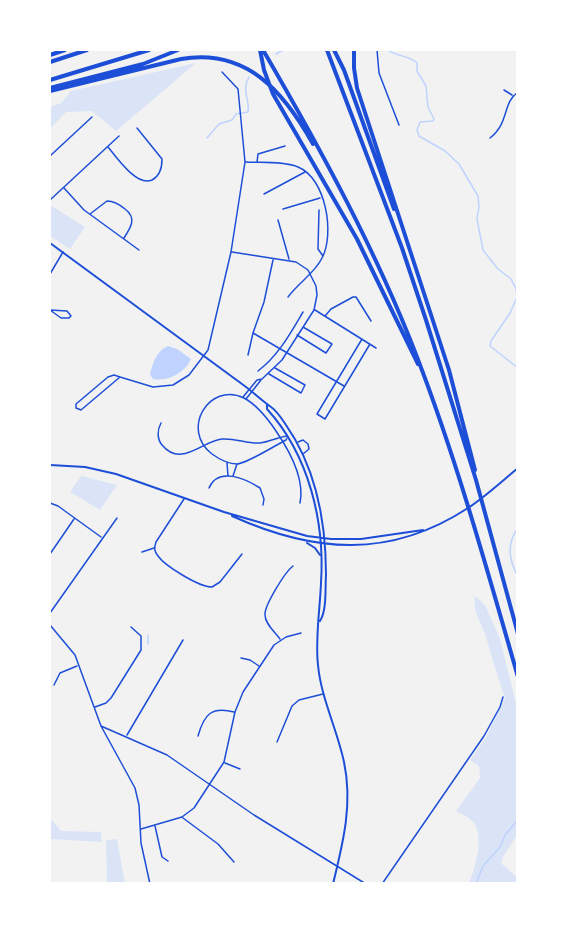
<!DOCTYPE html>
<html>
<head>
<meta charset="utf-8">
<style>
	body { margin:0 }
	#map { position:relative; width:567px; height:933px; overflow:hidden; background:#f2f2f2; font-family:"Times New Roman",serif }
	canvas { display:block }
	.frame { position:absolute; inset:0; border:51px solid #fff; pointer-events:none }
</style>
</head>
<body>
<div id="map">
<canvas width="567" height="933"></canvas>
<div class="frame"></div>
</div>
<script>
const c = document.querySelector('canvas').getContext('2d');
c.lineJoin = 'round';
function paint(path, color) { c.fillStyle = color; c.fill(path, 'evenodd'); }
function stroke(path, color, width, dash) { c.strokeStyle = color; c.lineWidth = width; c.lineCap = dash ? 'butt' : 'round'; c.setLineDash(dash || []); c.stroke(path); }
paint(new Path2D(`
	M196,63L116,131L92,111L66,112L50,129V107L61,103L71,91Z
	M50,205L85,227L70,249L50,236Z
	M82,476L117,485L100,510L70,492L80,477Z
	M475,596L485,605L500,639L517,708V835L503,857L501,863L517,877V883H469C475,869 485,834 473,822C469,817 461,814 456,811L480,778L479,766L470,760L485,739L505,698C498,678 492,658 486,637C482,623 472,612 475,596Z
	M50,814L51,819L61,831L101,832L102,842L50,839Z
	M117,839L125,883H107L106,840Z`), '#dbe4f7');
paint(new Path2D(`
	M168,346L177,349L191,359C185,373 168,382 153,379L150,374C153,363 156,351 168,346Z`), '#bfd3fe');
stroke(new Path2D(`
	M388,50C397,57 409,55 417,63V71L426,86L428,107L434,119L433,121L420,122L417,130L419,136L445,151L459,164L478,196L479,207L477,219L483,250L498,269L511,279L516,289L517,297L510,313L491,341L490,346L518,368
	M276,54L283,50
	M207,138L219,124L232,120L236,114L248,112C250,100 241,90 249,77
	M518,528C506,544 509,560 518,577
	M148,644V635
	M476,884L483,866L500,847L505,835L518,820`), '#bfd3fe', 1.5);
stroke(new Path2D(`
	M377,50L379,73L399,125
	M504,90L512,95
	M490,138C510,122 502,103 518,92
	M108,147C117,158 137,187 152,180C160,176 162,166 162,159L137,128
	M50,156L92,117
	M246,162C262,163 283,161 298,167C326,178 335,234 322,258C315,273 298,283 288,297
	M257,162L258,154L285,146
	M64,188L84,210L139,250
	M264,194L305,172
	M50,200L119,136
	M283,209L320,198
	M319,210L318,249L323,256
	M90,214L107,201C114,201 119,204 125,209C137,218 131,227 124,238
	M278,220L289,259
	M232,252L296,262L308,270L316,286L317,295L314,310L282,360L262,379L257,380L243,397
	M50,274L63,252
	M50,310L61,318H69L71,316L67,311L50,310
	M315,310L376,348
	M325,316L331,309L353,297H356L371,321
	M253,333L344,386
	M297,335L326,353L332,344L303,327
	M362,339L317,414L325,419L370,344
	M248,355L253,333L264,302L273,260
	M258,371C278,356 290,334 303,312
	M269,374L301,393L305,385L275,368
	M114,375L120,377L81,410L76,408V404L108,377Z
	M120,377L153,387L173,385L189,375L208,350L231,252L245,162L238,89L222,72
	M246,399L261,380
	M161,423C157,430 157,439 162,445C181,468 202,441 222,439C236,438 247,444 260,443C269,442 278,437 287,436
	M287,438L286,440C274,446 248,463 237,464C228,464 219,459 212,454C180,430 209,381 244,398C257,405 268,419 276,431C289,450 305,479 300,503
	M298,442L303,440L308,444L309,449L303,454
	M227,463L228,476
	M233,476L237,464
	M209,488C218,466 246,479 260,488L264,499L263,505
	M184,499L156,542C154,548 154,551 158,556C165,566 199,587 212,587L220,582L242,554
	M50,503L58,506L101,537
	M142,552L154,548
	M50,554L74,519
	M50,613L117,518
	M50,625L75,655L101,726L135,788L139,805L141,843L150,884
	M280,639C275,632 265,624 265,615C264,606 285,572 293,566
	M241,658L250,660L259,666
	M54,685L60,673L77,666
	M95,707L106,703L111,698L141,650V636L131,627
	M101,726L167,755L254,815L366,884
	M127,735L183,640
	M198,736C204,714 212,706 234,712
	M277,742L292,706L299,700L323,694
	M225,763L240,769
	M183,818L218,844L234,862
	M155,826L162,857L168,861
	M141,829L182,817L194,808L224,762L235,712L243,692L274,645L286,637L301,633
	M382,884L484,736L500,707L503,697`), '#1d4ed8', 1.5);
stroke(new Path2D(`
	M50,243L242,384C252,391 261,400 271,407C277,411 282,419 286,425C316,468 326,524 326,575C325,589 327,610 320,621
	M267,405V409C309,455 325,522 321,583C320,609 315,639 318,665C321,698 337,729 344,762C353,804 343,843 333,884
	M50,465L85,467L116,474L224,512L307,536L331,539H361L423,530
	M232,516C314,553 390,559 468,508C485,497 501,482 518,468
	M307,543L315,548L320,555`), '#1d4ed8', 2);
stroke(new Path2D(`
	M260,50L264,70L273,94L357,239L418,364
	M263,50C320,148 376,250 417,357C457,461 487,569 518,677
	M327,50L402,248L426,320L476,480L518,634
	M334,50L344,70L394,209
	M354,50V68L357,88L449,370L475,470
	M50,55L65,50
	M50,62L87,50
	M50,80L149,50
	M50,88L143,64L178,50
	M50,91L181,59C247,48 284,92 313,144`), '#1d4ed8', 4);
</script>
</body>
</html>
